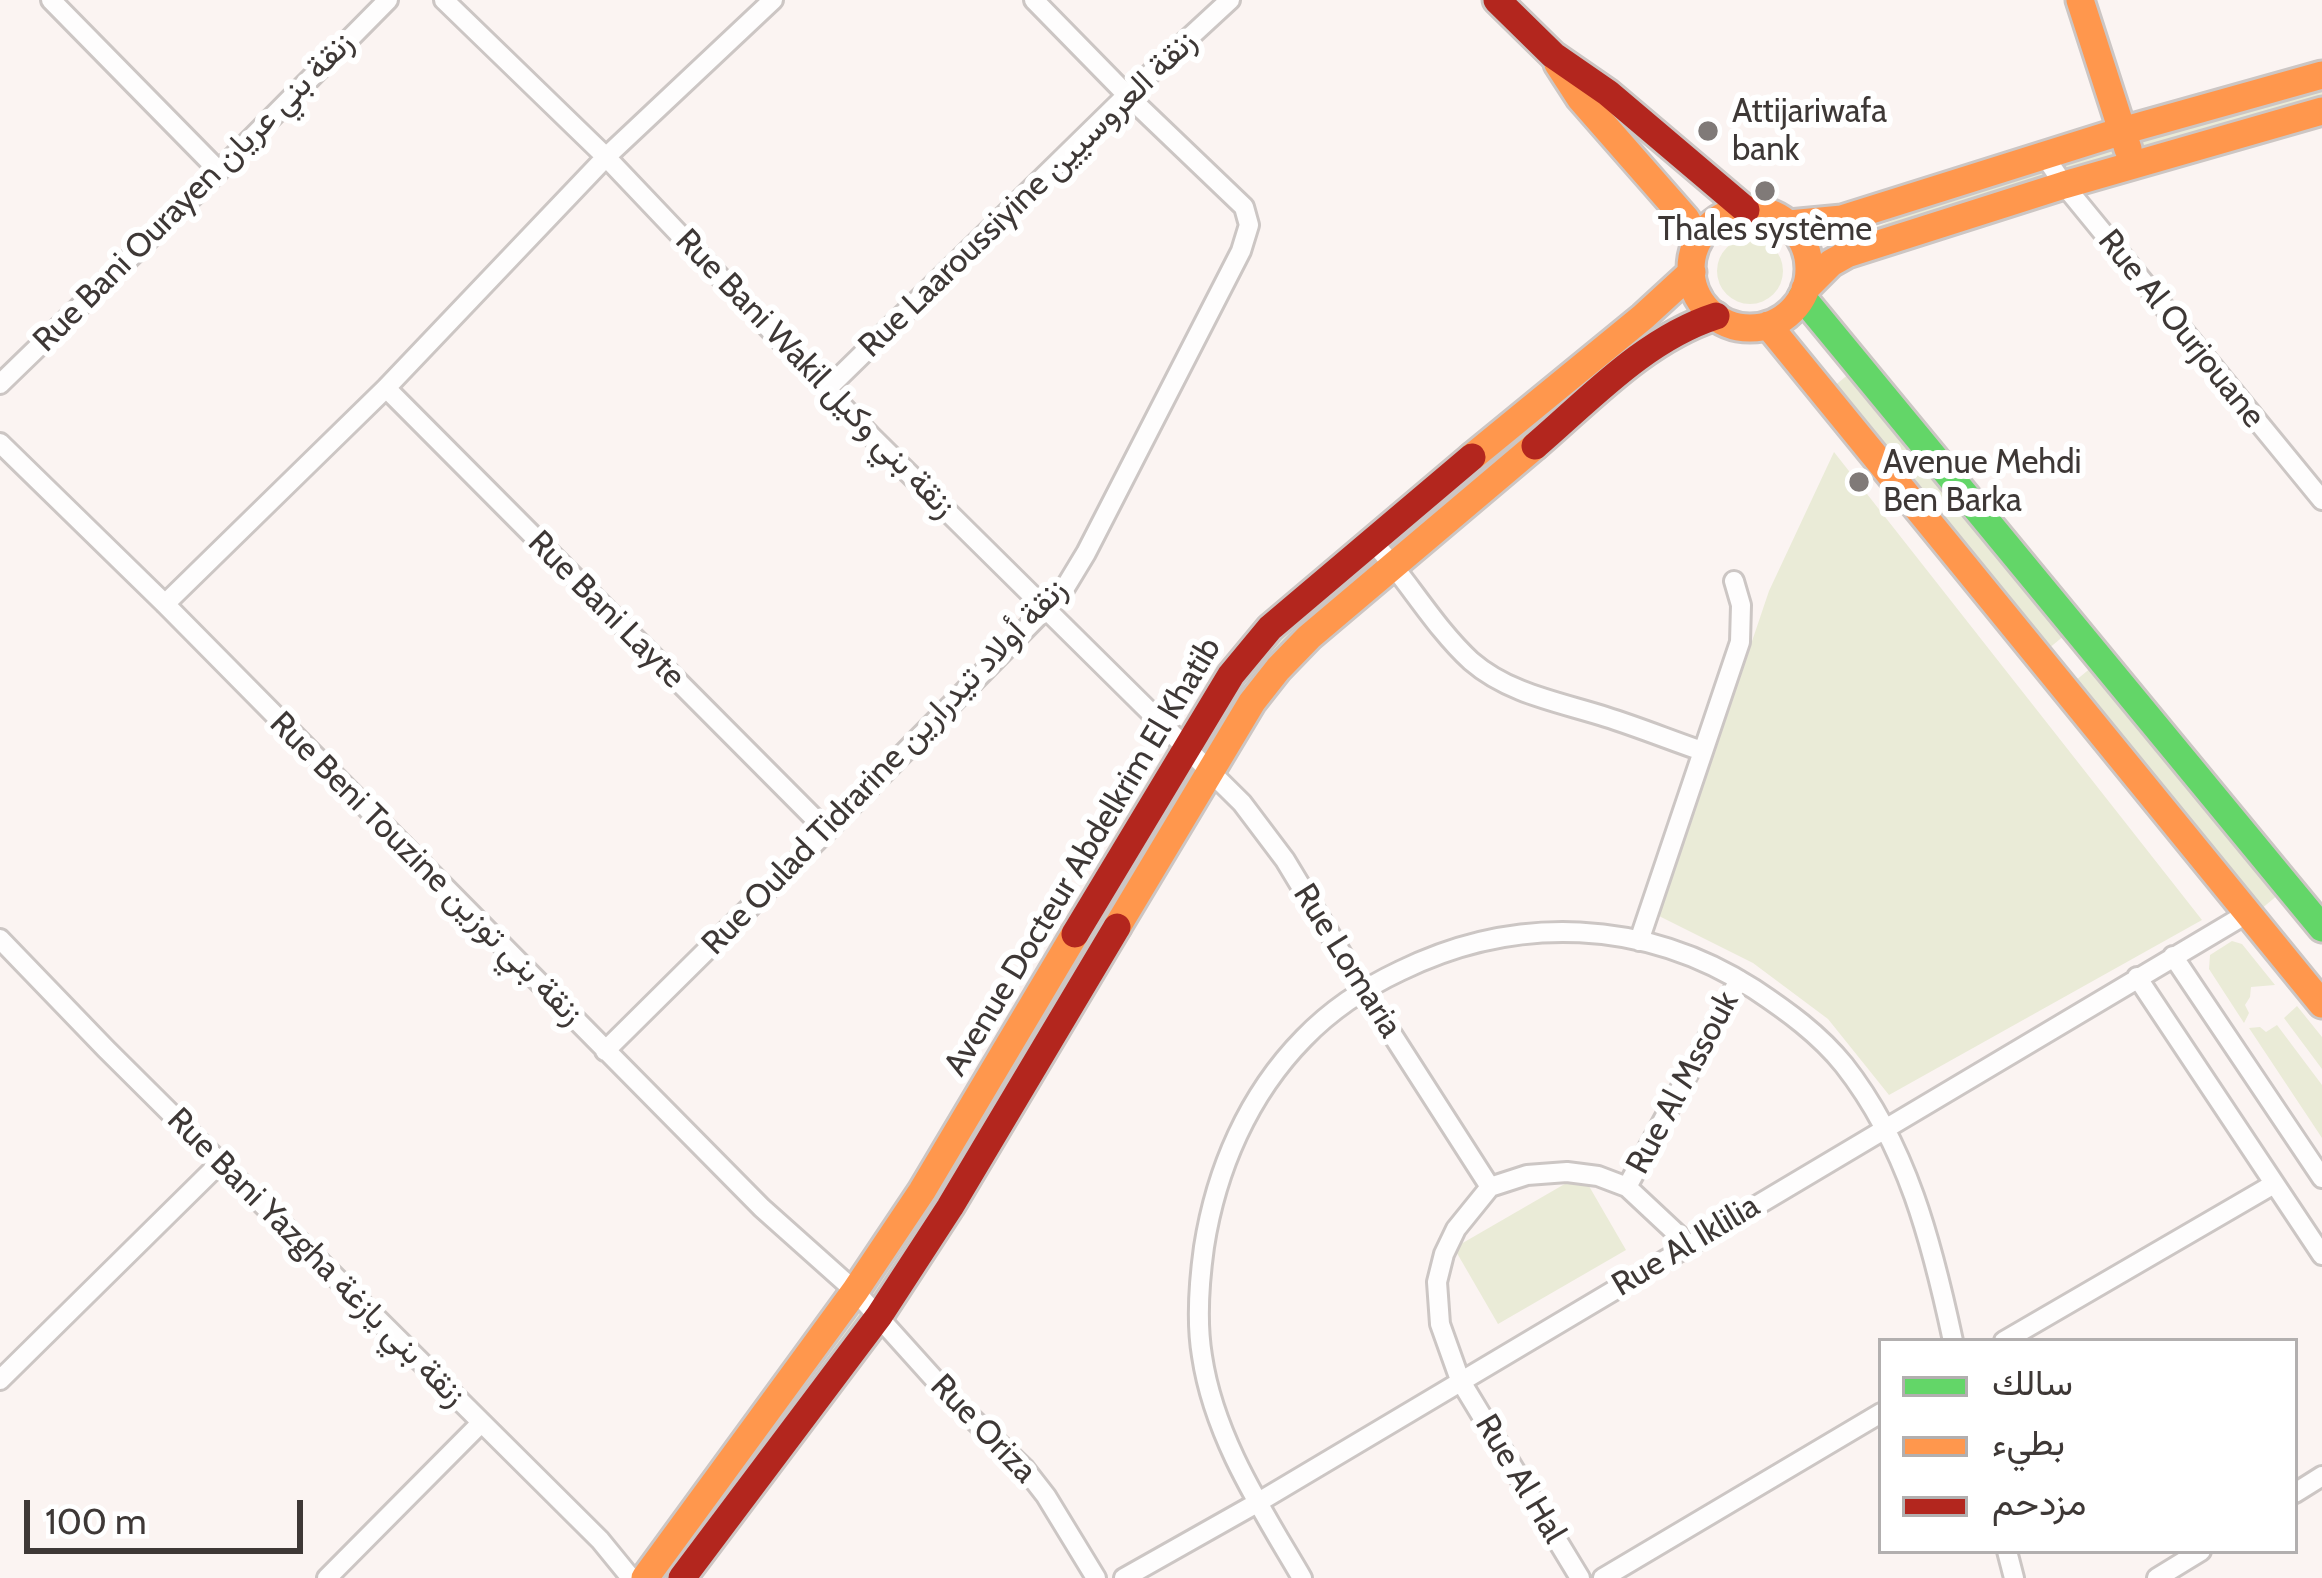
<!DOCTYPE html>
<html>
<head>
<meta charset="utf-8">
<style>
	body { margin:0 }
	#map { position:relative; width:2322px; height:1578px; overflow:hidden; background:#fbf4f2; font-family:Cabin,Vazirmatn,sans-serif }
	canvas { display:block }
	.legend { position:absolute; left:1878px; top:1338px; width:420px; height:216px; box-sizing:border-box; background:#fff; border:3px solid #b2afaf; margin:0; padding:15px 21px; list-style:none; font-size:36px; color:#3e3836 }
	.legend li { display:flex; align-items:center; gap:24px; height:60px }
	.legend b { width:60px; border:3px solid #b2afaf }
	.scale { position:absolute; left:24px; top:1500px; width:279px; height:54px; box-sizing:border-box; border:6px solid #3e3836; border-top:0; padding-left:15px; font-size:36px; line-height:42px; white-space:nowrap; color:#3e3836; -webkit-text-stroke:9px #fff; paint-order:stroke }
</style>
</head>
<body>
<div id="map">
<canvas width="2322" height="1578"></canvas>
<ul class="legend">
<li><b style="height:15px;background:#63d668"></b>سالك</li>
<li><b style="height:15px;background:#ff974d"></b>بطيء</li>
<li><b style="height:15px;background:#b3261e"></b>مزدحم</li>
</ul>
<div class="scale">100 m</div>
</div>
<script>
const c = document.querySelector('canvas').getContext('2d');
c.lineJoin = 'round';
function paint(path, color) { c.fillStyle = color; c.fill(path, 'evenodd'); }
function stroke(path, color, width, dash) { c.strokeStyle = color; c.lineWidth = width; c.lineCap = dash ? 'butt' : 'round'; c.setLineDash(dash || []); c.stroke(path); }
function drawText(font, color, halo, rows, align = 'center') {
  c.font = font + ' Cabin,Vazirmatn,sans-serif'; c.lineWidth = 12; c.setLineDash([]); c.textBaseline = 'middle'; c.strokeStyle = halo; c.fillStyle = color; for (const [text, x, y, turn = 0] of rows) {
    c.save(); c.translate(x, y); c.rotate((+turn || 0) * Math.PI / 180); c.textAlign = isNaN(turn) ? turn : align; if (halo) c.strokeText(text, 0, 0); c.fillText(text, 0, 0); c.restore();
  }
}
paint(new Path2D(`
	M2322,87V99L2142,149L2140,146L2143,138Z
	M2108,150L2114,153V159L1927,215L1868,230L1967,192Z
	M1717 271a33 33 0 1 1 66 0a33 33 0 1 1-66 0Z
	M1629,341L1633,347L1395,549L1392,548L1390,541Z
	M1850,373L2065,635L2048,649L1833,387Z
	M1834,452L2202,920L1889,1095L1828,1019L1753,963L1659,916L1769,591Z
	M1371,557L1379,562L1210,747H1205L1203,744L1220,712L1267,648Z
	M2092,667L2278,895L2261,909L2075,681Z
	M1189,768L1196,774L923,1230L878,1294L872,1293L870,1290Z
	M2232,941L2242,944L2275,985L2251,987L2250,997L2245,1005L2249,1013L2244,1023L2209,969L2210,955Z
	M2297,1006L2322,1037V1069L2284,1018Z
	M2277,1025L2322,1085V1138L2249,1028L2260,1027L2266,1032Z
	M1582,1174L1626,1250L1498,1324L1454,1248Z
	M854,1311L860,1314L859,1320L672,1570L670,1564Z`), '#eaebd7');
const street = new Path2D(`
	M51,0L219,171
	M444,0L606,157L871,436L1242,803L1285,860L1363,989L1490,1187
	M2044,155L2064,185L2322,500
	M0,384L203,187L388,0
	M386,388L827,831
	M827,389L1127,95L1230,0
	M0,443L165,604L762,1208L855,1291L954,1401L1025,1469L1046,1496L1096,1578
	M1371,540C1407,578 1433,626 1471,661C1509,694 1559,702 1606,717C1638,727 1670,740 1702,751
	M165,604L386,388L606,157L773,0
	M0,939L106,1049L600,1540L631,1578
	M1639,941L1740,642L1741,605L1734,581
	M2173,956L2322,1178
	M2137,977L2322,1255
	M605,1051L827,831L1063,591L1086,553L1241,251L1249,225L1244,207L1127,95L1034,0
	M1627,1187L1739,980
	M2004,1341L2274,1184
	M0,1380L220,1163
	M2295,1493L2322,1476
	M2007,1551L2014,1578
	M327,1578L481,1423
	M1124,1578L1257,1503L2248,913
	M1302,1578C1261,1508 1214,1437 1202,1356C1196,1320 1199,1283 1204,1247C1216,1170 1248,1095 1304,1038C1332,1009 1364,988 1400,971C1516,914 1645,919 1754,989C1787,1011 1819,1034 1844,1065C1907,1145 1932,1243 1953,1341
	M1580,1578L1460,1380L1440,1324L1437,1282L1444,1254L1456,1229L1490,1187L1527,1175L1567,1172L1598,1176L1627,1187L1689,1245
	M1603,1578L1881,1413
	M2157,1578L2201,1551`);
const fast = new Path2D(`
	M1802,297L2322,928`);
const slow = new Path2D(`
	M2080,0L2128,149
	M1558,64L1580,98L1686,219L1698,241
	M1691 269a59 59 0 1 1 118 0a59 59 0 1 1-118 0Z
	M1789,224L1842,219L2122,131L2322,75
	M1805,289L1831,263L1847,254L2064,185L2322,111
	M1768,325L2322,1004
	M1472,457L1643,317L1692,272
	M1117,927L1252,702L1278,669L1309,637L1535,446
	M645,1578L855,1291L922,1191L1075,934`);
const jam = new Path2D(`
	M1497,0L1553,55L1608,93L1746,210
	M1535,446C1591,398 1645,339 1716,316
	M1075,934L1231,675L1270,628L1472,457
	M682,1578L879,1316L950,1207L1117,927`);
stroke(street, '#ccc6c4', 24);
stroke(fast, '#ccc6c4', 33);
stroke(slow, '#ccc6c4', 33);
stroke(jam, '#ccc6c4', 33);
stroke(street, '#fefdfd', 18);
stroke(fast, '#63d668', 27);
stroke(slow, '#ff974d', 27);
stroke(jam, '#b3261e', 27);
for (const [x, y, r, color] of [
	[1708,131,12,"#807a78"],
	[1765,191,12,"#807a78"],
	[1859,482,12,"#807a78"]
]) { const dot = new Path2D(); dot.arc(x, y, r, 0, 2 * Math.PI); c.fillStyle = color; c.fill(dot); stroke(dot, '#fff', 4.5); }
drawText('33px', '#3e3836', '#fff', [
	["Attijariwafa",1732,112],
	["bank",1732,150],
	["Thales système",1765,230,"center"],
	["Avenue Mehdi",1883,463],
	["Ben Barka",1883,501]
], 'left');
drawText('33px', '#3e3836', '#fff', [
	["Rue Bani Ourayen زنقة بني عريان",194,192,-45],
	["Rue Laaroussiyine زنقة العروسيين",1028,194,-44],
	["Rue Al Ourjouane",2181,329,51],
	["Rue Bani Wakil زنقة بني وكيل",815,374,46],
	["Rue Bani Layte",606,610,45],
	["Rue Oulad Tidrarine زنقة أولاد تيدرارين",885,767,-46],
	["Avenue Docteur Abdelkrim El Khatib",1083,857,-59],
	["Rue Beni Touzine زنقة بني توزين",426,869,45],
	["Rue Lomaria",1347,961,58],
	["Rue Al Mssouk",1683,1083,-62],
	["Rue Al Iklilia",1686,1246,-31],
	["Rue Bani Yazgha زنقة بني يازغة",316,1258,45],
	["Rue Oriza",983,1429,46],
	["Rue Al Hal",1520,1479,59]
]);
</script>
</body>
</html>
